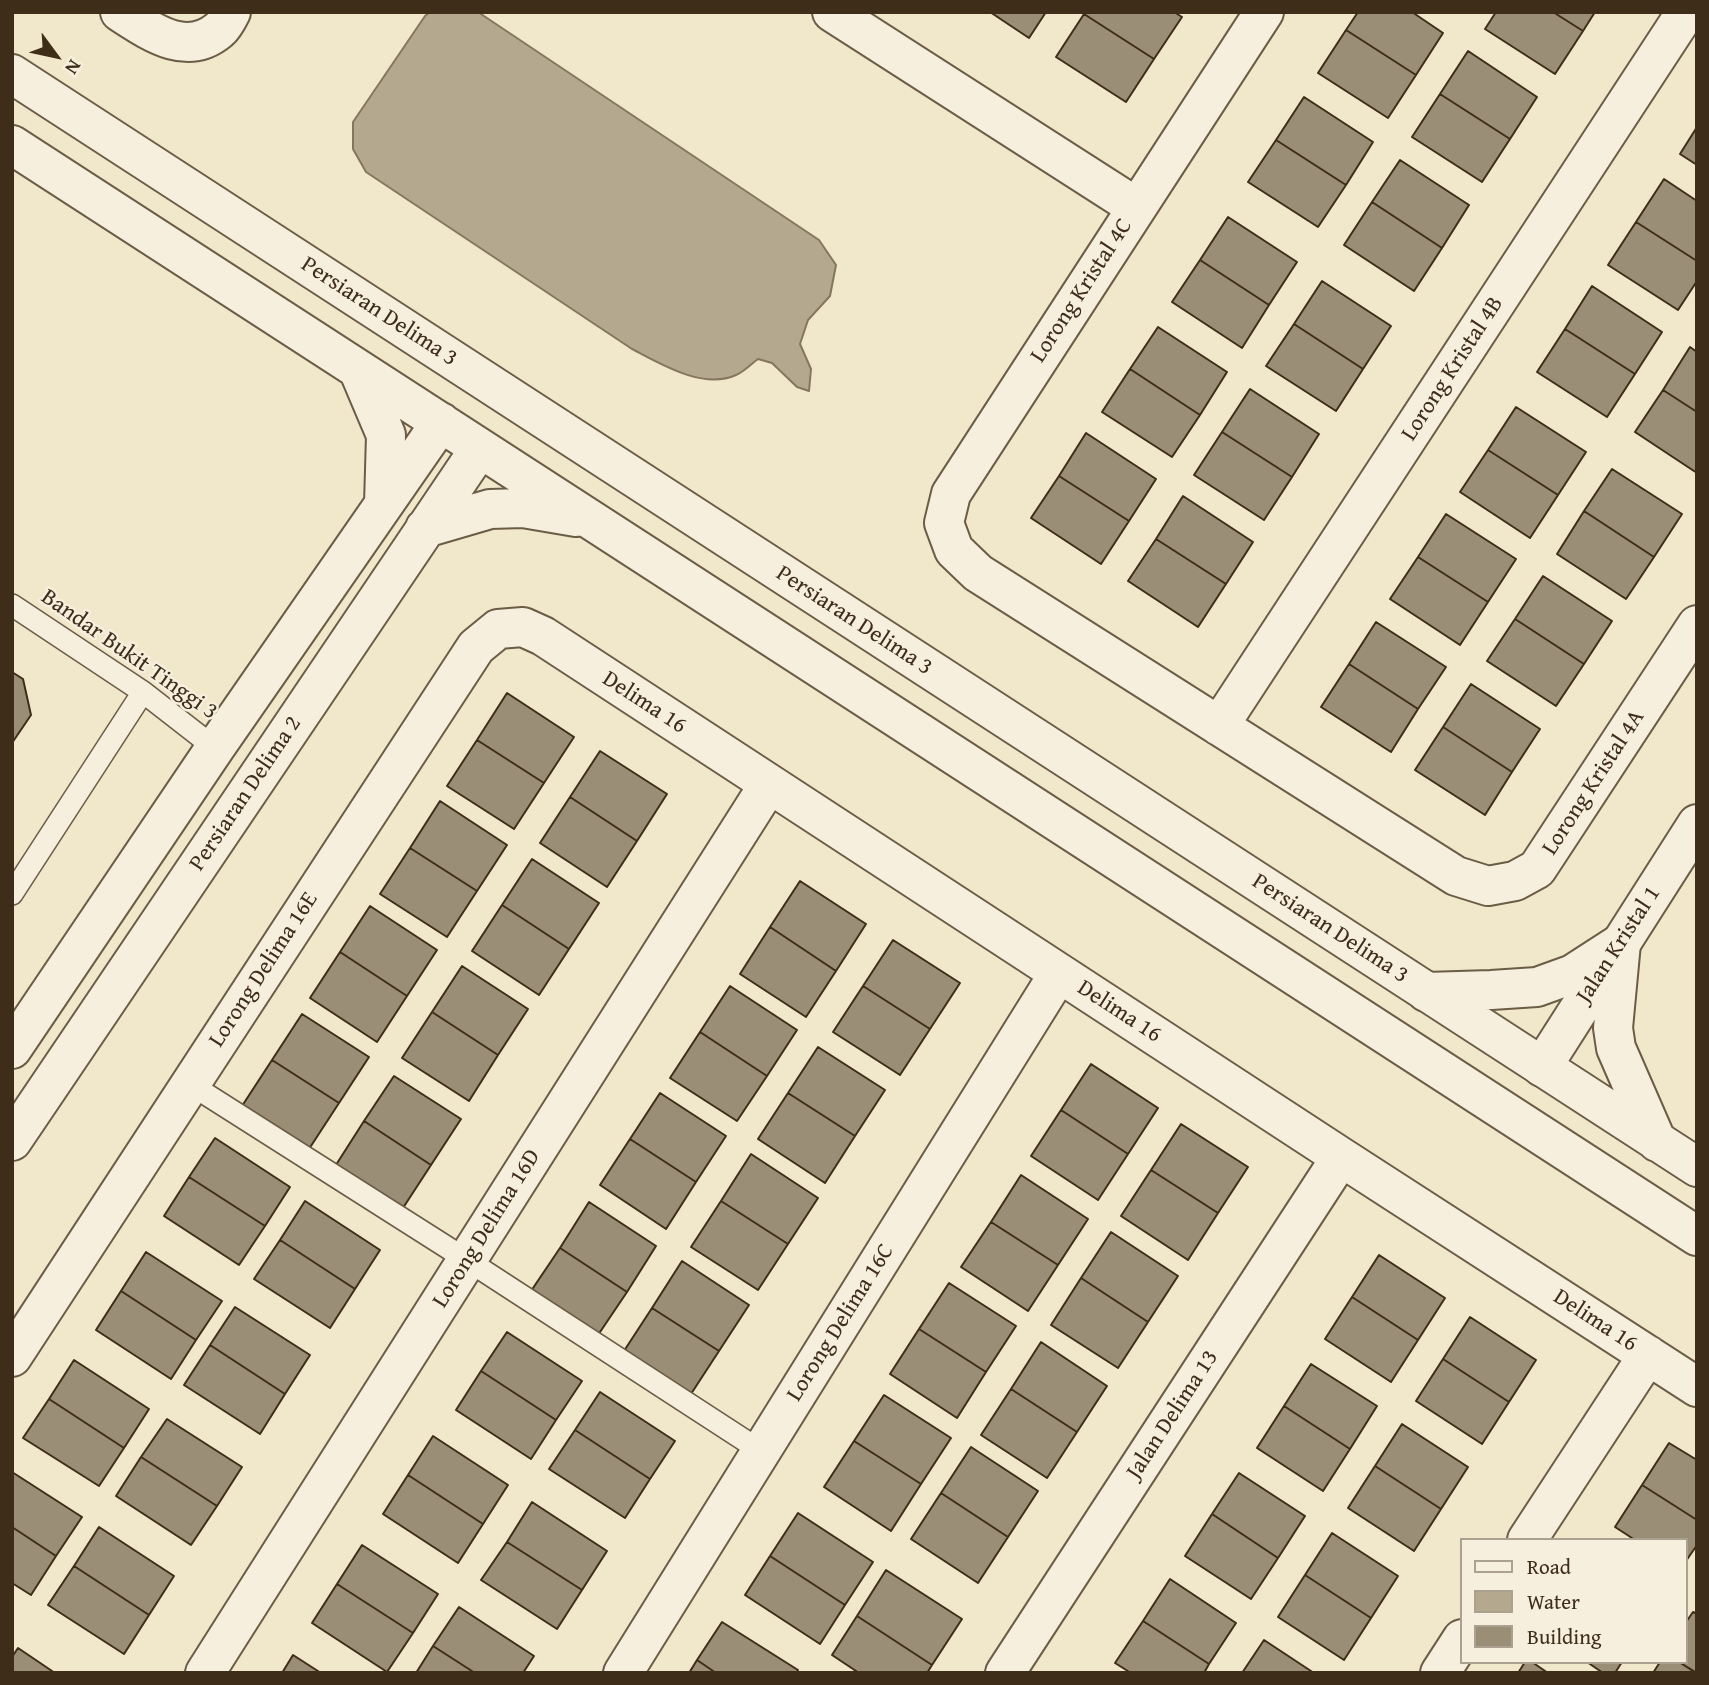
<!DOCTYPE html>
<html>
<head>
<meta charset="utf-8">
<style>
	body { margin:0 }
	#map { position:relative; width:1709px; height:1685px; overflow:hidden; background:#f1e7cb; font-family:"Gentium Book Plus",serif }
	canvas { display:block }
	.frame { position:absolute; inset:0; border:14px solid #3e2d19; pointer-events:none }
	.legend { position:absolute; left:1460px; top:1538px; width:228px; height:126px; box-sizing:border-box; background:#f6efdd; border:2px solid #aca18f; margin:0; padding:9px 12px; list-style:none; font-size:21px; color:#3e2d19 }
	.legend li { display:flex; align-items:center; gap:14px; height:35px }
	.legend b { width:35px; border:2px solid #aca18f }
	.north { position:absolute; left:21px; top:21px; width:70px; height:70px; -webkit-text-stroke:5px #f6efdd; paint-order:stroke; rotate:123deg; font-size:19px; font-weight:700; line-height:28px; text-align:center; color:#3e2d19 }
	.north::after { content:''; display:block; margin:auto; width:24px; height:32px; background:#3e2d19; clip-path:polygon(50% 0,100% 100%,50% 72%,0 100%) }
</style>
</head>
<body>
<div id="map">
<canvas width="1709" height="1685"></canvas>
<div class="frame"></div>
<ul class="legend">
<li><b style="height:9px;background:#f6efdd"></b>Road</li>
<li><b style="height:19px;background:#b4a88e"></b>Water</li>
<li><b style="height:19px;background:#9b8e76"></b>Building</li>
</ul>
<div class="north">N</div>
</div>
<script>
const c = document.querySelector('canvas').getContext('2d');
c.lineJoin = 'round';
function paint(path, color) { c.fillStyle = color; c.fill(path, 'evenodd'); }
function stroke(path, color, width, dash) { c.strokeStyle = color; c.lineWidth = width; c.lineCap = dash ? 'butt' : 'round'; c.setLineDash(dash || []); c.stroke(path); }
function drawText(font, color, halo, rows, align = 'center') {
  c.font = font + ' "Gentium Book Plus",serif'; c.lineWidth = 5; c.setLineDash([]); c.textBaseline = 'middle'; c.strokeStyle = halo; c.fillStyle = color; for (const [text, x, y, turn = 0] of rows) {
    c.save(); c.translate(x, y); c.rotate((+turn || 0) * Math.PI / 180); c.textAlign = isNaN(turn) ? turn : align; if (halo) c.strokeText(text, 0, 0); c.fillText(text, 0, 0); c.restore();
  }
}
const water = new Path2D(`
	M430,12H478L819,240L836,265L830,296L808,320L800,344L811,369L809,391L797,387L772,363L758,359C751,364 744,372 736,375C703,390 661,364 632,349L366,172L353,149V122L425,16Z`);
paint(water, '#b4a88e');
stroke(water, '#85775f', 2);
const building = new Path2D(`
	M990,12H1046L1029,38Z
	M1085,12H1174L1182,17L1154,59L1084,14Z
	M1358,12H1412L1443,33L1416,75L1346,30Z
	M1496,12H1553L1583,31L1555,74L1485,29Z
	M1553,12H1595L1583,31Z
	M1084,14L1154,59L1126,102L1056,57Z
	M1346,30L1416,75L1388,118L1318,73Z
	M1468,51L1537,97L1510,139L1440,94Z
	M1440,94L1510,139L1482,182L1412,137Z
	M1304,97L1373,142L1346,185L1276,140Z
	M1697,127V165L1680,154Z
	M1276,140L1346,185L1318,227L1248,182Z
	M1400,160L1469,205L1442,248L1372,202Z
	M1664,179L1697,201V261L1636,222Z
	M1372,202L1442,248L1414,291L1344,245Z
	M1228,217L1297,262L1269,305L1200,260Z
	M1636,222L1697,261V281L1678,310L1608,265Z
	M1200,260L1269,305L1242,348L1172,302Z
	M1322,281L1391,326L1363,369L1294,324Z
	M1592,286L1662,332L1635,374L1565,329Z
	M1294,324L1363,369L1336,411L1266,366Z
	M1158,327L1227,372L1200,415L1130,369Z
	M1565,329L1635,374L1607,417L1537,372Z
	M1690,347L1697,352V412L1663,390Z
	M1130,369L1200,415L1172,457L1102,412Z
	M1250,389L1319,434L1292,477L1222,432Z
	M1663,390L1697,412V473L1635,432Z
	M1516,407L1586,452L1558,495L1488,450Z
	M1222,432L1292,477L1264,520L1194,475Z
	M1086,433L1156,479L1129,521L1059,476Z
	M1488,450L1558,495L1530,538L1460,492Z
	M1612,469L1682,514L1654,557L1584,511Z
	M1059,476L1129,521L1101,564L1031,518Z
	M1183,496L1253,542L1226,584L1156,539Z
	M1584,511L1654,557L1626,599L1557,554Z
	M1446,514L1516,559L1488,602L1418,557Z
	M1156,539L1226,584L1198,627L1128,581Z
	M1418,557L1488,602L1460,645L1390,599Z
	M1543,576L1612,621L1584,664L1515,619Z
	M1515,619L1584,664L1556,706L1487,661Z
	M1376,622L1446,667L1418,709L1349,664Z
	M1349,664L1418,709L1391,752L1321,707Z
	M12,672L23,679L31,715L12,743Z
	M1471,684L1540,729L1512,772L1443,727Z
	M507,693L574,737L544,783L477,740Z
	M1443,727L1512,772L1485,815L1415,770Z
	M477,740L544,783L514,829L447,786Z
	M600,751L667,794L637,841L570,797Z
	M570,797L637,841L607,887L540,843Z
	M440,801L507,845L477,891L410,848Z
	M410,848L477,891L447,937L380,894Z
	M532,859L599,903L569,949L502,905Z
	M800,881L866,924L836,971L770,927Z
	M502,905L569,949L539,995L472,951Z
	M370,906L437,950L407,996L340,952Z
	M770,927L836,971L806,1017L740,974Z
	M893,940L960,983L930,1029L863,986Z
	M340,952L407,996L377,1042L310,998Z
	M462,966L528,1009L498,1055L432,1012Z
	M730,986L797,1030L767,1076L700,1032Z
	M863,986L930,1029L900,1075L833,1032Z
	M432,1012L498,1055L469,1101L402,1058Z
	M302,1014L369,1057L339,1103L272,1060Z
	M700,1032L767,1076L737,1121L670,1078Z
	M818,1047L885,1090L855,1136L788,1093Z
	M272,1060L339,1103L309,1149L242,1106Z
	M1091,1064L1158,1108L1128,1154L1061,1110Z
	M394,1076L461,1119L431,1165L364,1121Z
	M660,1093L726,1136L696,1182L630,1139Z
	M788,1093L855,1136L825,1183L758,1139Z
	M1061,1110L1128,1154L1098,1200L1031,1156Z
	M364,1121L431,1165L401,1211L334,1168Z
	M1181,1124L1248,1167L1218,1213L1151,1170Z
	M215,1138L290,1187L265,1226L189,1177Z
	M630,1139L696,1182L666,1229L600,1185Z
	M751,1154L818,1198L788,1244L721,1201Z
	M1151,1170L1218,1213L1188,1260L1121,1216Z
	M1021,1175L1088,1219L1058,1265L991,1222Z
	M189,1177L265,1226L239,1265L164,1216Z
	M305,1201L380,1250L355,1289L280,1240Z
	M721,1201L788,1244L758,1290L691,1247Z
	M589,1202L656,1246L627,1292L560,1248Z
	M991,1222L1058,1265L1028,1311L961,1267Z
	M1111,1232L1178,1276L1148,1322L1081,1278Z
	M280,1240L355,1289L330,1328L254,1279Z
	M560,1248L627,1292L596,1338L529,1294Z
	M146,1252L222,1301L196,1340L121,1291Z
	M1379,1255L1445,1298L1418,1340L1352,1297Z
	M682,1261L749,1305L719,1351L652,1308Z
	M1081,1278L1148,1322L1118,1368L1051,1325Z
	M949,1283L1016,1326L986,1372L919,1329Z
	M121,1291L196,1340L171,1379L96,1330Z
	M1352,1297L1418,1340L1391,1382L1325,1339Z
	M235,1307L310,1355L285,1394L210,1345Z
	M652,1308L719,1351L689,1397L622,1354Z
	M1470,1317L1536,1360L1509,1402L1443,1359Z
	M919,1329L986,1372L957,1418L890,1374Z
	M507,1332L582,1381L556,1420L481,1371Z
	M1041,1342L1107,1386L1077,1432L1011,1389Z
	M210,1345L285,1394L260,1434L184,1385Z
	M1443,1359L1509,1402L1482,1444L1416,1401Z
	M74,1360L149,1409L124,1448L49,1399Z
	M1311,1364L1377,1406L1350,1449L1284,1406Z
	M481,1371L556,1420L531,1459L456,1410Z
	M1011,1389L1077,1432L1047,1478L981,1435Z
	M600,1392L675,1441L650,1479L575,1430Z
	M884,1395L951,1438L921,1484L854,1441Z
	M49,1399L124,1448L99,1486L23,1438Z
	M1284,1406L1350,1449L1323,1491L1257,1448Z
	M167,1419L242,1467L217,1506L141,1457Z
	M1402,1424L1468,1467L1441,1509L1375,1466Z
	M575,1430L650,1479L625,1518L549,1469Z
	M433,1436L508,1485L483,1524L408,1475Z
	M854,1441L921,1484L891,1531L824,1487Z
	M1669,1443L1697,1460V1520L1642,1485Z
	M971,1447L1038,1491L1008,1537L941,1493Z
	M141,1457L217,1506L191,1545L116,1496Z
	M1375,1466L1441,1509L1414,1551L1348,1508Z
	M12,1472L82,1517L56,1556L12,1527Z
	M1239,1473L1305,1516L1278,1558L1212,1514Z
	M408,1475L483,1524L458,1563L383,1514Z
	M1642,1485L1697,1520V1545L1686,1561V1540H1635L1615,1527Z
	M941,1493L1008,1537L978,1583L911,1539Z
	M532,1502L607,1551L582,1590L507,1542Z
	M798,1513L873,1562L845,1605L770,1556Z
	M1212,1514L1278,1558L1251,1599L1185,1556Z
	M12,1527L56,1556L31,1595L12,1583Z
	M99,1527L174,1576L149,1615L74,1566Z
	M1332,1533L1398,1576L1371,1618L1305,1575Z
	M507,1542L582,1590L557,1629L481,1580Z
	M362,1545L438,1594L413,1633L337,1584Z
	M770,1556L845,1605L820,1644L745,1595Z
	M74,1566L149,1615L124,1654L48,1605Z
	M886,1570L962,1619L932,1665L857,1616Z
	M1305,1575L1371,1618L1344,1660L1278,1617Z
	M1170,1579L1236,1623L1209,1664L1143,1621Z
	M337,1584L413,1633L387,1672L312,1623Z
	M459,1607L534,1656L523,1673H475L433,1646Z
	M1693,1612L1697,1614V1673L1679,1662H1686V1622Z
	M857,1616L932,1665L927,1673H859L832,1655Z
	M1143,1621L1209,1664L1204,1673H1131L1115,1663Z
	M722,1622L798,1670L796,1673H716L697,1660Z
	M1264,1640L1314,1673H1242Z
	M433,1646L475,1673H416Z
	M18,1648L55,1673H12V1657Z
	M293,1655L321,1673H282Z
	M697,1660L716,1673H689Z
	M1525,1662H1532L1548,1673H1518Z
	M1587,1662H1622L1615,1673H1603Z
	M1660,1662H1679L1696,1673H1653Z`);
paint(building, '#9b8e76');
stroke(building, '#3e2d19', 2);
const service = new Path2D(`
	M12,605L143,692L215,748
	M12,894L143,692
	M190,1084L467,1260L761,1451`);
const minor = new Path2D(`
	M120,12C150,31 186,58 219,30C224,26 228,18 231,12
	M832,12L1136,207
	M1264,12L951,494L944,523L954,550L978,573L1456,876L1488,886L1515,881L1537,869L1697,625
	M1219,726L1686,12
	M1542,1067L1697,824
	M12,1357L476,647L498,629L523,627L543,636L1341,1157L1697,1387
	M1527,1540L1648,1355
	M205,1673L769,784
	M623,1673L1059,973
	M1005,1673L1341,1157
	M1440,1673L1462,1639`);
const tertiary = new Path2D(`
	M12,74L1697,1167
	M12,145L1697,1236
	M358,369L386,435L384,504
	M425,528L490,509L523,508L576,517
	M1621,943L1613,1028L1616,1048L1657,1142
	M1426,992L1491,990L1537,987L1573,974L1621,943
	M12,1049L215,748L441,422
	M12,1141L480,448`);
stroke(service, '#6b5c46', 24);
stroke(minor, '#6b5c46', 42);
stroke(tertiary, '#6b5c46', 42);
stroke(service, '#f6efdd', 21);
stroke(minor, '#f6efdd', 38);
stroke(tertiary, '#f6efdd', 38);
drawText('23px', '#3e2d19', '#f6efdd', [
	["Lorong Kristal 4C",1082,291,-57],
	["Persiaran Delima 3",379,312,33],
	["Lorong Kristal 4B",1453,369,-57],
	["Persiaran Delima 3",854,621,33],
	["Bandar Bukit Tinggi 3",129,655,35],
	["Delima 16",644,703,33],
	["Lorong Kristal 4A",1594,783,-57],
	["Persiaran Delima 2",246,794,-56],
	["Persiaran Delima 3",1330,929,33],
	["Jalan Kristal 1",1619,945,-57],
	["Lorong Delima 16E",264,970,-57],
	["Delima 16",1119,1012,33],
	["Lorong Delima 16D",487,1229,-58],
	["Delima 16",1595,1321,33],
	["Lorong Delima 16C",841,1323,-58],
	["Jalan Delima 13",1173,1415,-57]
]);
</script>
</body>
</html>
